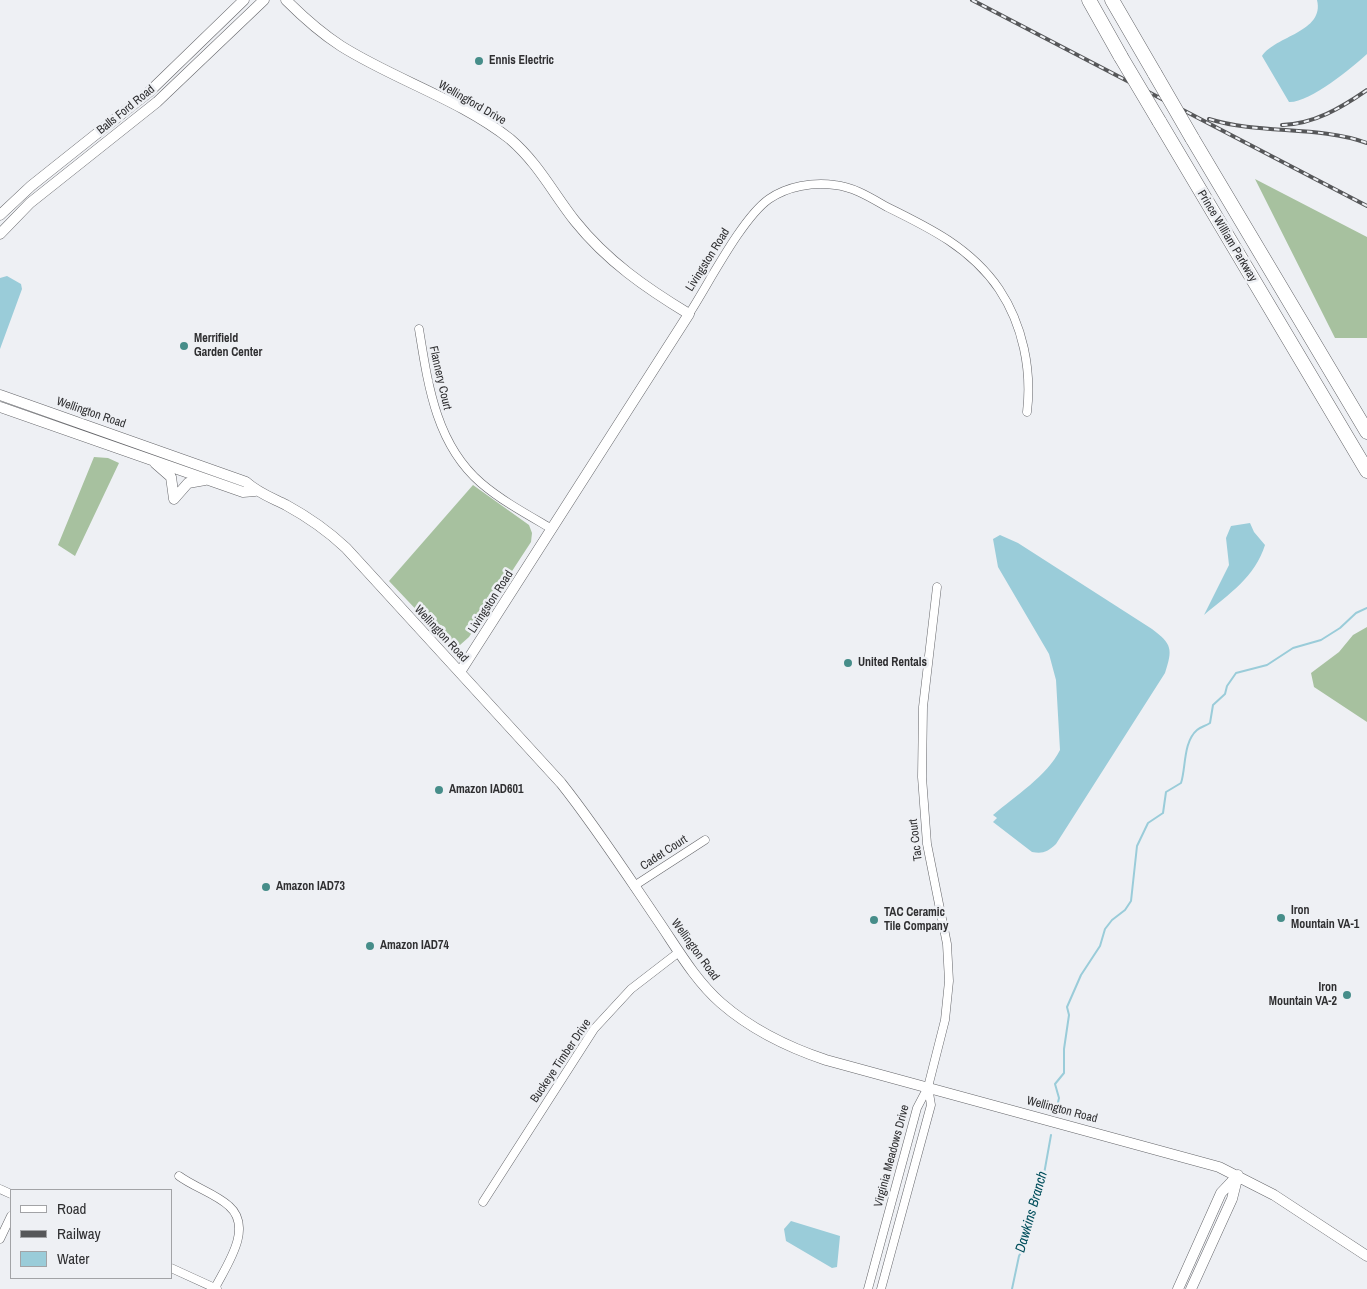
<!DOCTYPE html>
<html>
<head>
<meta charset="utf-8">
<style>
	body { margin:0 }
	#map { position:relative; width:1367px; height:1289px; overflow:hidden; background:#eef0f4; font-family:"Archivo Narrow",sans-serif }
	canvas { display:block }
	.legend { position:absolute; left:10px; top:1189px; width:162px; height:90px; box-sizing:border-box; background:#eef0f4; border:1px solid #a2a3a6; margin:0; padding:6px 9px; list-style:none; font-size:15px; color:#2f2f31 }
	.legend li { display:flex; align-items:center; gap:10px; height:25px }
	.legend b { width:25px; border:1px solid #a2a3a6 }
</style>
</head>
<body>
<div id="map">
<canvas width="1367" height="1289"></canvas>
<ul class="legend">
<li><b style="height:6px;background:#fff"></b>Road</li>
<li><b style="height:6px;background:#565759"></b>Railway</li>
<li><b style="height:14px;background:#9accd9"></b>Water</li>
</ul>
</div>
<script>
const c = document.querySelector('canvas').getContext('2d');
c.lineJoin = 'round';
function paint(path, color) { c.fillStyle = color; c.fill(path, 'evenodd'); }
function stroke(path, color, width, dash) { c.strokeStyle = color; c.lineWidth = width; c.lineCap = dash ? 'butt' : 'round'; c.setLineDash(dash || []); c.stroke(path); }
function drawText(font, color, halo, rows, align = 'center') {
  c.font = font + ' "Archivo Narrow",sans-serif'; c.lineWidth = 5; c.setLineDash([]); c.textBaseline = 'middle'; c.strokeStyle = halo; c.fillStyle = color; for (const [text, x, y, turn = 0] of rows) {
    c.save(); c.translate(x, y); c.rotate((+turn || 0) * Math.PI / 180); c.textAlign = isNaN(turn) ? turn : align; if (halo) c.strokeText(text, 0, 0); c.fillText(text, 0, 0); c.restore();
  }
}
paint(new Path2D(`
	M1255,179L1367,237V338H1335Z
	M94,457L108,458L119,463L75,556L58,545Z
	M473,485L529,525L532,533L531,542L469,637L460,645H453L443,638L389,581Z
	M1367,627V722L1314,687L1311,673L1339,652L1353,635Z`), '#a7c19f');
paint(new Path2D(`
	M1317,0H1367V54C1352,68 1309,103 1289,102L1262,56C1275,36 1325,32 1317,0Z
	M7,276L21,284L22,289L0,349V278Z
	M1250,523L1254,532L1265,545C1255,577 1229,594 1204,615L1229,565L1226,538L1231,526Z
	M1000,535L1018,543L1152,629C1172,644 1173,649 1165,673L1056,844C1047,852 1043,854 1032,852L993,822L997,818L993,815C1015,796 1047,776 1060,750L1056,680L1049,654L998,567L993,539Z
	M791,1221L840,1236L837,1267L832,1268L786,1241L784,1229Z`), '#9accd9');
stroke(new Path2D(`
	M1057,1107L1059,1098L1055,1084L1064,1073V1049L1069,1015L1067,1007L1081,975L1100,946L1105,929L1112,920L1125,910L1131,901L1137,846L1148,823L1163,813L1166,792L1181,783C1186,768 1183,742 1197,730C1200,727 1206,726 1210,723L1213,705L1225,694L1227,686L1236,673L1267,665L1293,648L1321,640L1340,628L1356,613L1367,608
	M1012,1289L1019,1256L1026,1243L1027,1221L1044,1174L1051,1135`), '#9accd9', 2);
const street = new Path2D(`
	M689,314C709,283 742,218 769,199C788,186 813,182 835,185C854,187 871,198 887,207C930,228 971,248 999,289C1023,325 1032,370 1027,412
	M419,329C428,385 436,444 481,483C502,501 528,515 552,529
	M634,886L705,840
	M179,1176C194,1187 216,1194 229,1206C254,1228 226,1266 215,1288
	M0,1189L11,1194
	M483,1202L594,1029L631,989L679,952
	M0,1239L11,1216
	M171,1268L217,1289
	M868,1289L917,1108L928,1087L945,1020L949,981L947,944L927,844L922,777L923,707L937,587
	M881,1289L931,1105L928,1087`);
const secondary = new Path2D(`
	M286,0C303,17 321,33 341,46C395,80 459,99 510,139C538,163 553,193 575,221C607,261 646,288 689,314L460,672
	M0,215L31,186L149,92L244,0
	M0,234L30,203L157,102L264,0
	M0,395L246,482C258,493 272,498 286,505C308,517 328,531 346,548L561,783C596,827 627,875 659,922C678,950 695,980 721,1003C752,1030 787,1047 826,1060L1219,1167L1274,1195L1367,1256
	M0,407L243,492L255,491
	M155,463L171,477L174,499
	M174,499L188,483L205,480
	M1178,1289L1221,1193L1238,1175
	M1191,1289L1232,1199L1238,1175`);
const highway = new Path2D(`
	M1089,0L1121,57
	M1112,0L1155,74
	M1159,121L1367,471
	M1192,138L1367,432`);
stroke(street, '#646569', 9);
stroke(secondary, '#646569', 11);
stroke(highway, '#646569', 15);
stroke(street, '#fff', 8);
stroke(secondary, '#fff', 10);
stroke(highway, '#fff', 14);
const rail = new Path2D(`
	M972,0L1367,206
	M1209,119C1260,135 1317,125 1367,143
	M1282,125C1314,124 1341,108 1367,90`);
stroke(rail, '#565759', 4);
stroke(rail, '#eef0f4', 2, [5.5]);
const highwayBridge = new Path2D(`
	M1121,57L1159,121
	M1155,74L1192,138`);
stroke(highwayBridge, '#646569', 15, []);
stroke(highwayBridge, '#fff', 14);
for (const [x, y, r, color] of [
	[479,61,5,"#468d89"],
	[184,346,5,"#468d89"],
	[848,663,5,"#468d89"],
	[439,790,5,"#468d89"],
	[266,887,5,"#468d89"],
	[1281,918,5,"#468d89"],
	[874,920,5,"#468d89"],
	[370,946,5,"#468d89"],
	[1347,995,5,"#468d89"]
]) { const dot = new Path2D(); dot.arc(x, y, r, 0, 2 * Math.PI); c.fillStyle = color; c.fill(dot); stroke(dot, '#eef0f4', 2); }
drawText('bold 12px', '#2f2f31', '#eef0f4', [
	["Ennis Electric",489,61],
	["Merrifield",194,339],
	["Garden Center",194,353],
	["United Rentals",858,663],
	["Amazon IAD601",449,790],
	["Amazon IAD73",276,887],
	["Iron",1291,911],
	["Mountain VA-1",1291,925],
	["TAC Ceramic",884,913],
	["Tile Company",884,927],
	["Amazon IAD74",380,946],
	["Iron",1337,988,"right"],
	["Mountain VA-2",1337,1002,"right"]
], 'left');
drawText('12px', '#2f2f31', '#eef0f4', [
	["Wellingford Drive",472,103,30],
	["Balls Ford Road",126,110,-39],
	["Prince William Parkway",1227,236,59],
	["Livingston Road",708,260,-58],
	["Flannery Court",440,378,77],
	["Wellington Road",91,413,19],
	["Livingston Road",491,602,-57],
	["Wellington Road",441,634,47],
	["Tac Court",916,840,-97],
	["Cadet Court",664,853,-33],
	["Wellington Road",695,950,54],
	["Buckeye Timber Drive",561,1061,-56],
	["Wellington Road",1062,1110,15],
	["Virginia Meadows Drive",892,1156,-75]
]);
drawText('italic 14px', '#014e5b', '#eef0f4', [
	["Dawkins Branch",1032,1212,-74]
]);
</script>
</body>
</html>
